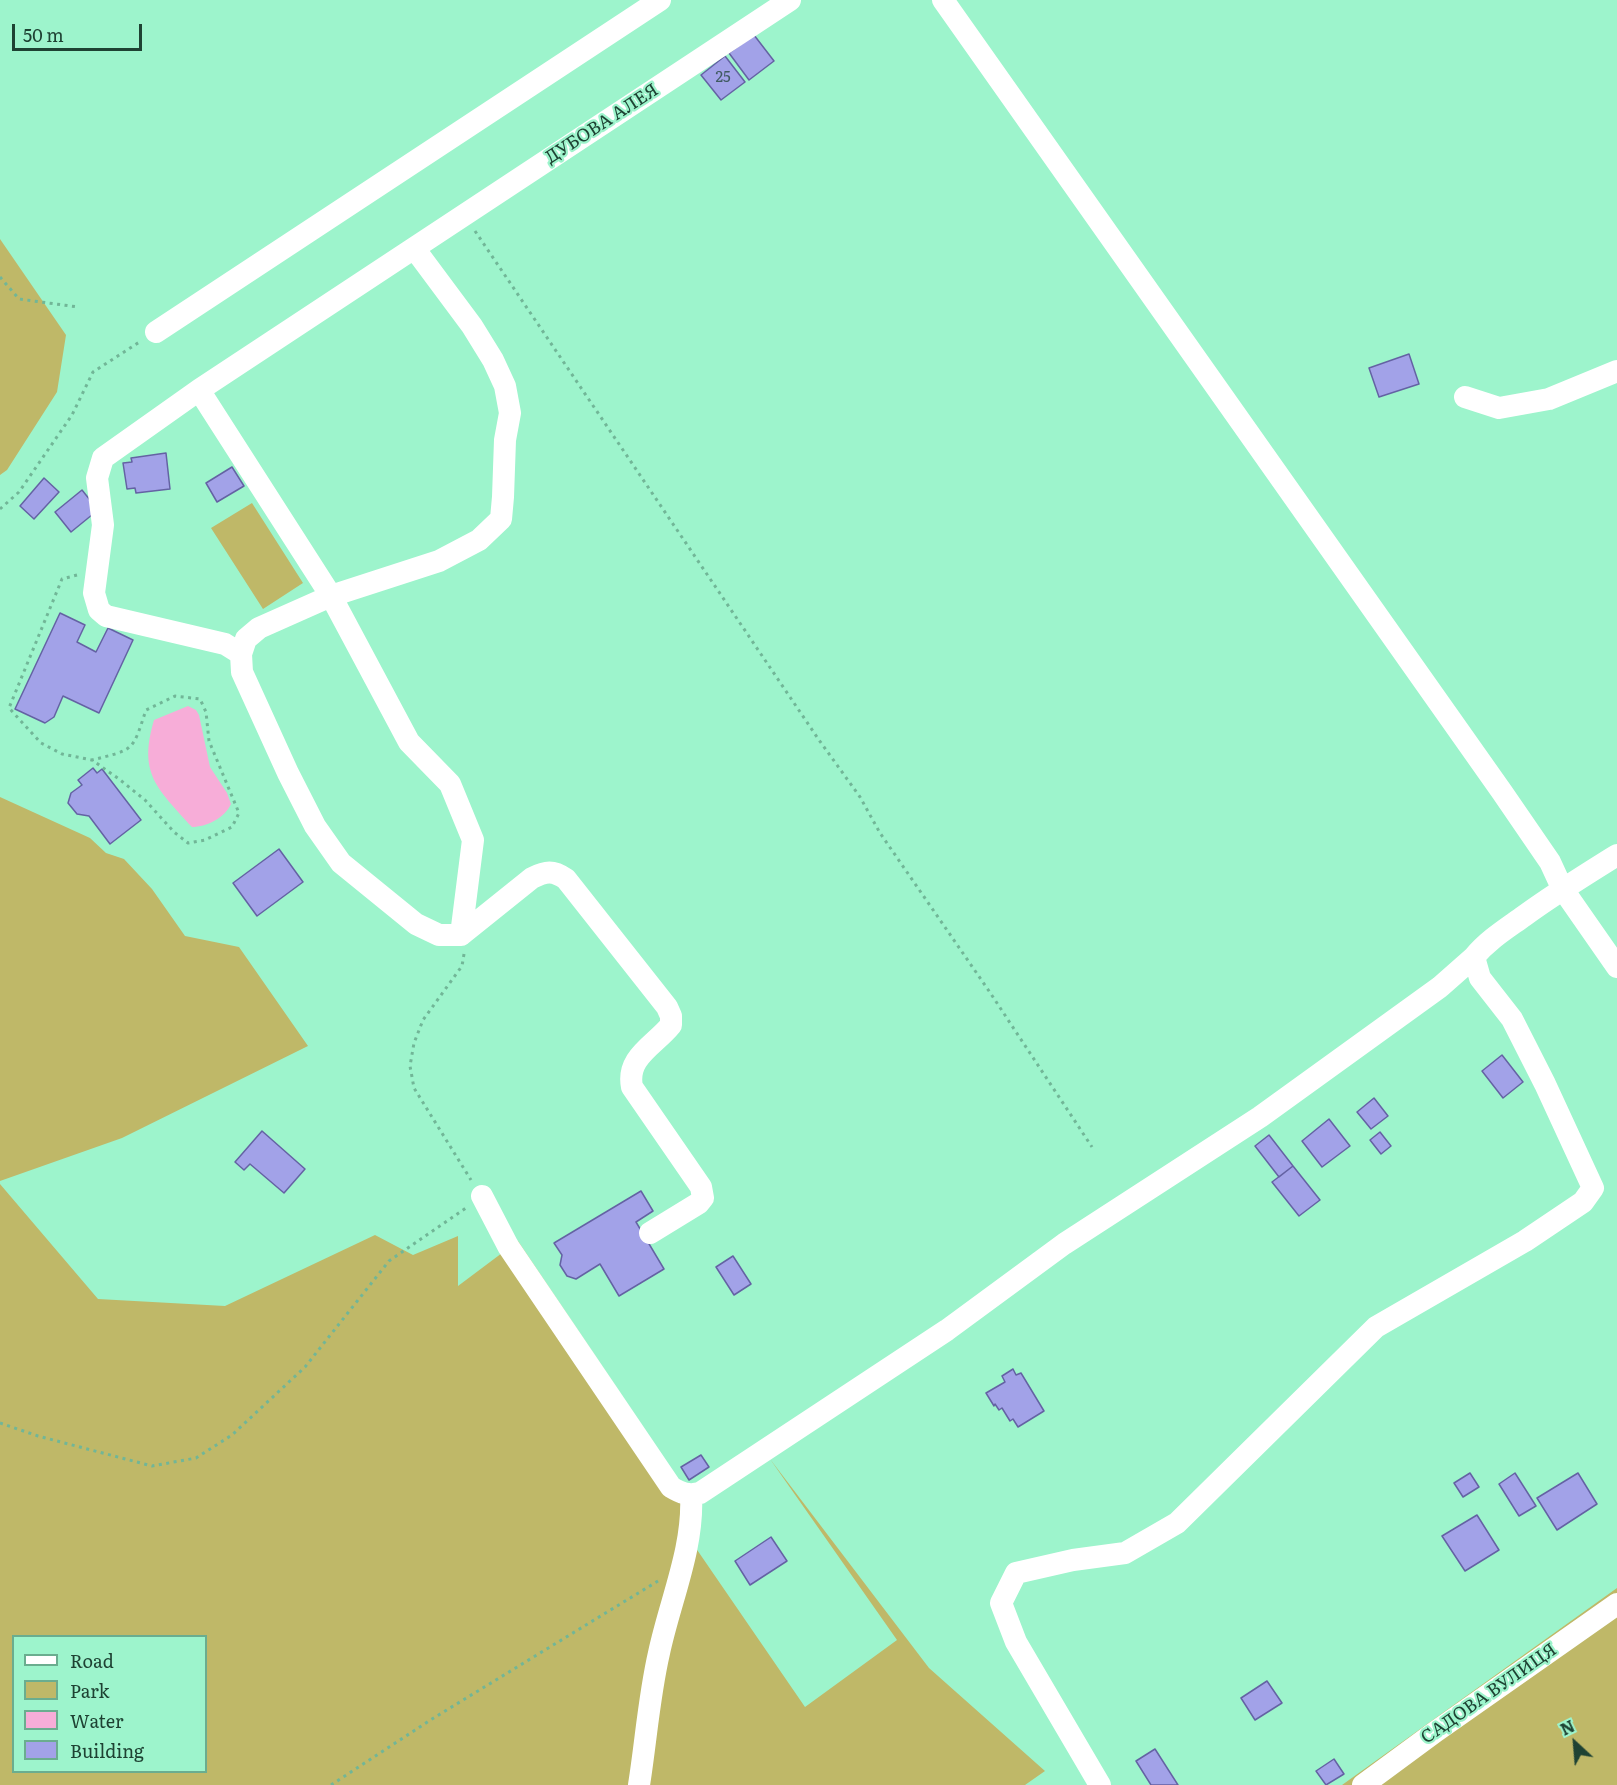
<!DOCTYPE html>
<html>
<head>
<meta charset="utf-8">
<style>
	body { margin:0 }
	#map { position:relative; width:1617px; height:1785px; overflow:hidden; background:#9df4cc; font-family:Literata,serif }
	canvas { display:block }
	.legend { position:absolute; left:12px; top:1635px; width:195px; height:138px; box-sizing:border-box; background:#9df4cc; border:2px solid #6aad8f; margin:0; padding:8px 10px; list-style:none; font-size:18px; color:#1e4233 }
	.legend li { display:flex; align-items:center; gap:12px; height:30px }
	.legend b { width:30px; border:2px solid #6aad8f }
	.north { position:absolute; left:1545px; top:1713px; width:60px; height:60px; -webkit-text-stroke:4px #9df4cc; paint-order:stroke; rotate:334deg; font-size:16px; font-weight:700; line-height:24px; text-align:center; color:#1e4233 }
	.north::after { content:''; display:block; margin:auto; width:21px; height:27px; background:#1e4233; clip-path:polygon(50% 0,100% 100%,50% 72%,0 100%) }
	.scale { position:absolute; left:12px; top:24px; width:130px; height:27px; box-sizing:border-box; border:3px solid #1e4233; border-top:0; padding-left:8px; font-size:18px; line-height:21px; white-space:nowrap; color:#1e4233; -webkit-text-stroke:4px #9df4cc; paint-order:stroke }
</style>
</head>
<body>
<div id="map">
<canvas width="1617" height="1785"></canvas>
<ul class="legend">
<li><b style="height:8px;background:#fff"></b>Road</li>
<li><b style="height:16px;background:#bfb868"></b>Park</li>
<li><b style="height:16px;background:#f7add8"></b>Water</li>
<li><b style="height:16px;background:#a2a2e8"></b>Building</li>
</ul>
<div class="north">N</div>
<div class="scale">50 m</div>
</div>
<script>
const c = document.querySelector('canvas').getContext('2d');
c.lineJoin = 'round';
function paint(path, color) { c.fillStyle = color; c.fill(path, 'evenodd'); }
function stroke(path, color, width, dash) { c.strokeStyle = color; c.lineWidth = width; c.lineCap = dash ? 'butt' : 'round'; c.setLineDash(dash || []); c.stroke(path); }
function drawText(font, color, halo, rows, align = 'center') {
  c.font = font + ' Literata,serif'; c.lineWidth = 4.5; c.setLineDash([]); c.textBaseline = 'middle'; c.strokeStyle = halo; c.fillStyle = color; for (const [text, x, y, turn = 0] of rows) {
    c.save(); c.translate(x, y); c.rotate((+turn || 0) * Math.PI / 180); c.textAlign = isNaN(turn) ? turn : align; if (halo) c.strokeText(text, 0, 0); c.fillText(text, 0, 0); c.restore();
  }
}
paint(new Path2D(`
	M0,239L66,335L57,392L7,470L0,475Z
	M252,503L303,583L263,609L211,528Z
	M0,797L90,838L106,853L124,859L152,889L185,936L239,947L308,1046L122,1138L0,1181Z
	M0,1184L98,1299L225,1306L375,1235L413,1255L458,1236V1286L518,1241L682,1485L680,1525L805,1707L897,1640L770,1459L929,1668L1045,1771L1025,1785H0ZM14,1636H206V1772H14Z
	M1617,1588V1785H1342Z`), '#bfb868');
paint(new Path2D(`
	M188,706L196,710L199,715L210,767L227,793L231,804C225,818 206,827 192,827C157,788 138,774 154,720Z`), '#f7add8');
const building = new Path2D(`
	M754,35L774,61L749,80L729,53Z
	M725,56L745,82L721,100L701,75Z
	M1409,354L1419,384L1379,397L1369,368Z
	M166,453L170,489L136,493L135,488L127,489L123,463L132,462L131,458Z
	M232,467L244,486L217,502L206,483Z
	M44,478L59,492L34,519L20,506Z
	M82,490L98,510L71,532L55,512Z
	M60,613L85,625L77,642L96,652L108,628L133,640L99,713L63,696L54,717L45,723L15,709Z
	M93,768L97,773L102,769L141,820L110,844L89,816L77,814L68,803L71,793L82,785L78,780Z
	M279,849L303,882L257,916L233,883Z
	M1502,1055L1523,1082L1503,1098L1482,1071Z
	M1374,1098L1388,1116L1371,1129L1357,1112Z
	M1329,1119L1350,1146L1322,1167L1302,1141Z
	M262,1131L305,1169L284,1193L250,1164L244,1170L235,1162Z
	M1380,1132L1391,1146L1381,1154L1370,1140Z
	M1269,1135L1293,1166L1279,1177L1255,1146Z
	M1293,1166L1320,1200L1299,1216L1272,1182Z
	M641,1191L653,1211L636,1222L664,1269L619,1296L600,1264L576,1279L567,1276L560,1265L562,1255L554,1243Z
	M733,1256L751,1284L734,1295L716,1267Z
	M1013,1369L1016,1375L1021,1373L1044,1411L1018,1427L1013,1419L1010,1421L1002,1408L999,1410L995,1404L994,1406L986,1393L1005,1382L1002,1376Z
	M701,1455L709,1467L689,1480L681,1467Z
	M1470,1473L1479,1487L1463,1497L1454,1483Z
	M1515,1473L1536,1506L1519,1516L1499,1484Z
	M1578,1473L1597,1504L1557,1530L1537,1498Z
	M1477,1515L1499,1550L1465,1571L1442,1536Z
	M771,1537L787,1561L750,1585L735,1561Z
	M1267,1681L1282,1703L1255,1720L1241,1698Z
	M1155,1749L1178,1785H1151L1136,1761Z
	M1334,1759L1344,1774L1326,1785L1316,1771Z`);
paint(building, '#a2a2e8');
stroke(building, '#6462a3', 1.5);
stroke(new Path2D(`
	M475,231L819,740L860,797L880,833L989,991L1092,1147
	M0,277L19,299L78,307
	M0,509L19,492L72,415L93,372L141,341
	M77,575L62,579L9,708L41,743L62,754L92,760L119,779L145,800L174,832L188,843L205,840L232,827L239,813L209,741L206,712L200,699L175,696L146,710C132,752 135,749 92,760
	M464,954L462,966L423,1020L414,1043L410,1066L414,1088L471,1180
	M0,1423L38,1436L152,1466L196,1458L232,1435L305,1367L389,1261L466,1208
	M331,1785L432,1719L658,1581`), '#71b697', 3, [3, 4.5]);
stroke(new Path2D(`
	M943,0L1502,792L1550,862L1562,888L1617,967
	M414,248L472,326L493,360L505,386L510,413L505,440L503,497L501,519L479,540L439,561L331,596L259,628L246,639L241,654L242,672L288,773L315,826L341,863L416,924L439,935H461L532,878C546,871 553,870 566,879L667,1007L671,1016V1025C654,1046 626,1057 632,1087L701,1187L703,1198L699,1203L650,1233
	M156,332L660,0
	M199,390L331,596L409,742L450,784L473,840L461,935
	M1465,397L1499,408L1549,399L1617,371
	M241,654L225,644L106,616L99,610L94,593L103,525L97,478L103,458L199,390L790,0
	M482,1196L508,1246L671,1487C681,1493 688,1496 700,1493L947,1330L1064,1244L1260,1117L1440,987L1474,957
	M639,1785C646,1741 649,1696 659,1653C670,1601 694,1548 691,1495
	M1100,1785L1016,1642L1001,1603L1016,1573L1073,1560L1125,1553L1177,1523L1376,1327L1525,1241L1583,1202L1593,1188L1545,1084L1512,1019L1480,978L1474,957C1488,940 1506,929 1524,916C1554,894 1585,875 1617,855
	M1363,1785L1435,1732L1617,1604`), '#fff', 22);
drawText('15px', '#3f5a60', null, [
	["25",723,78]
]);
drawText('18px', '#1e4233', '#9df4cc', [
	["ДУБОВА АЛЕЯ",602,124,-33],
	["САДОВА ВУЛИЦЯ",1489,1694,-35]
]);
</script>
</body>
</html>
